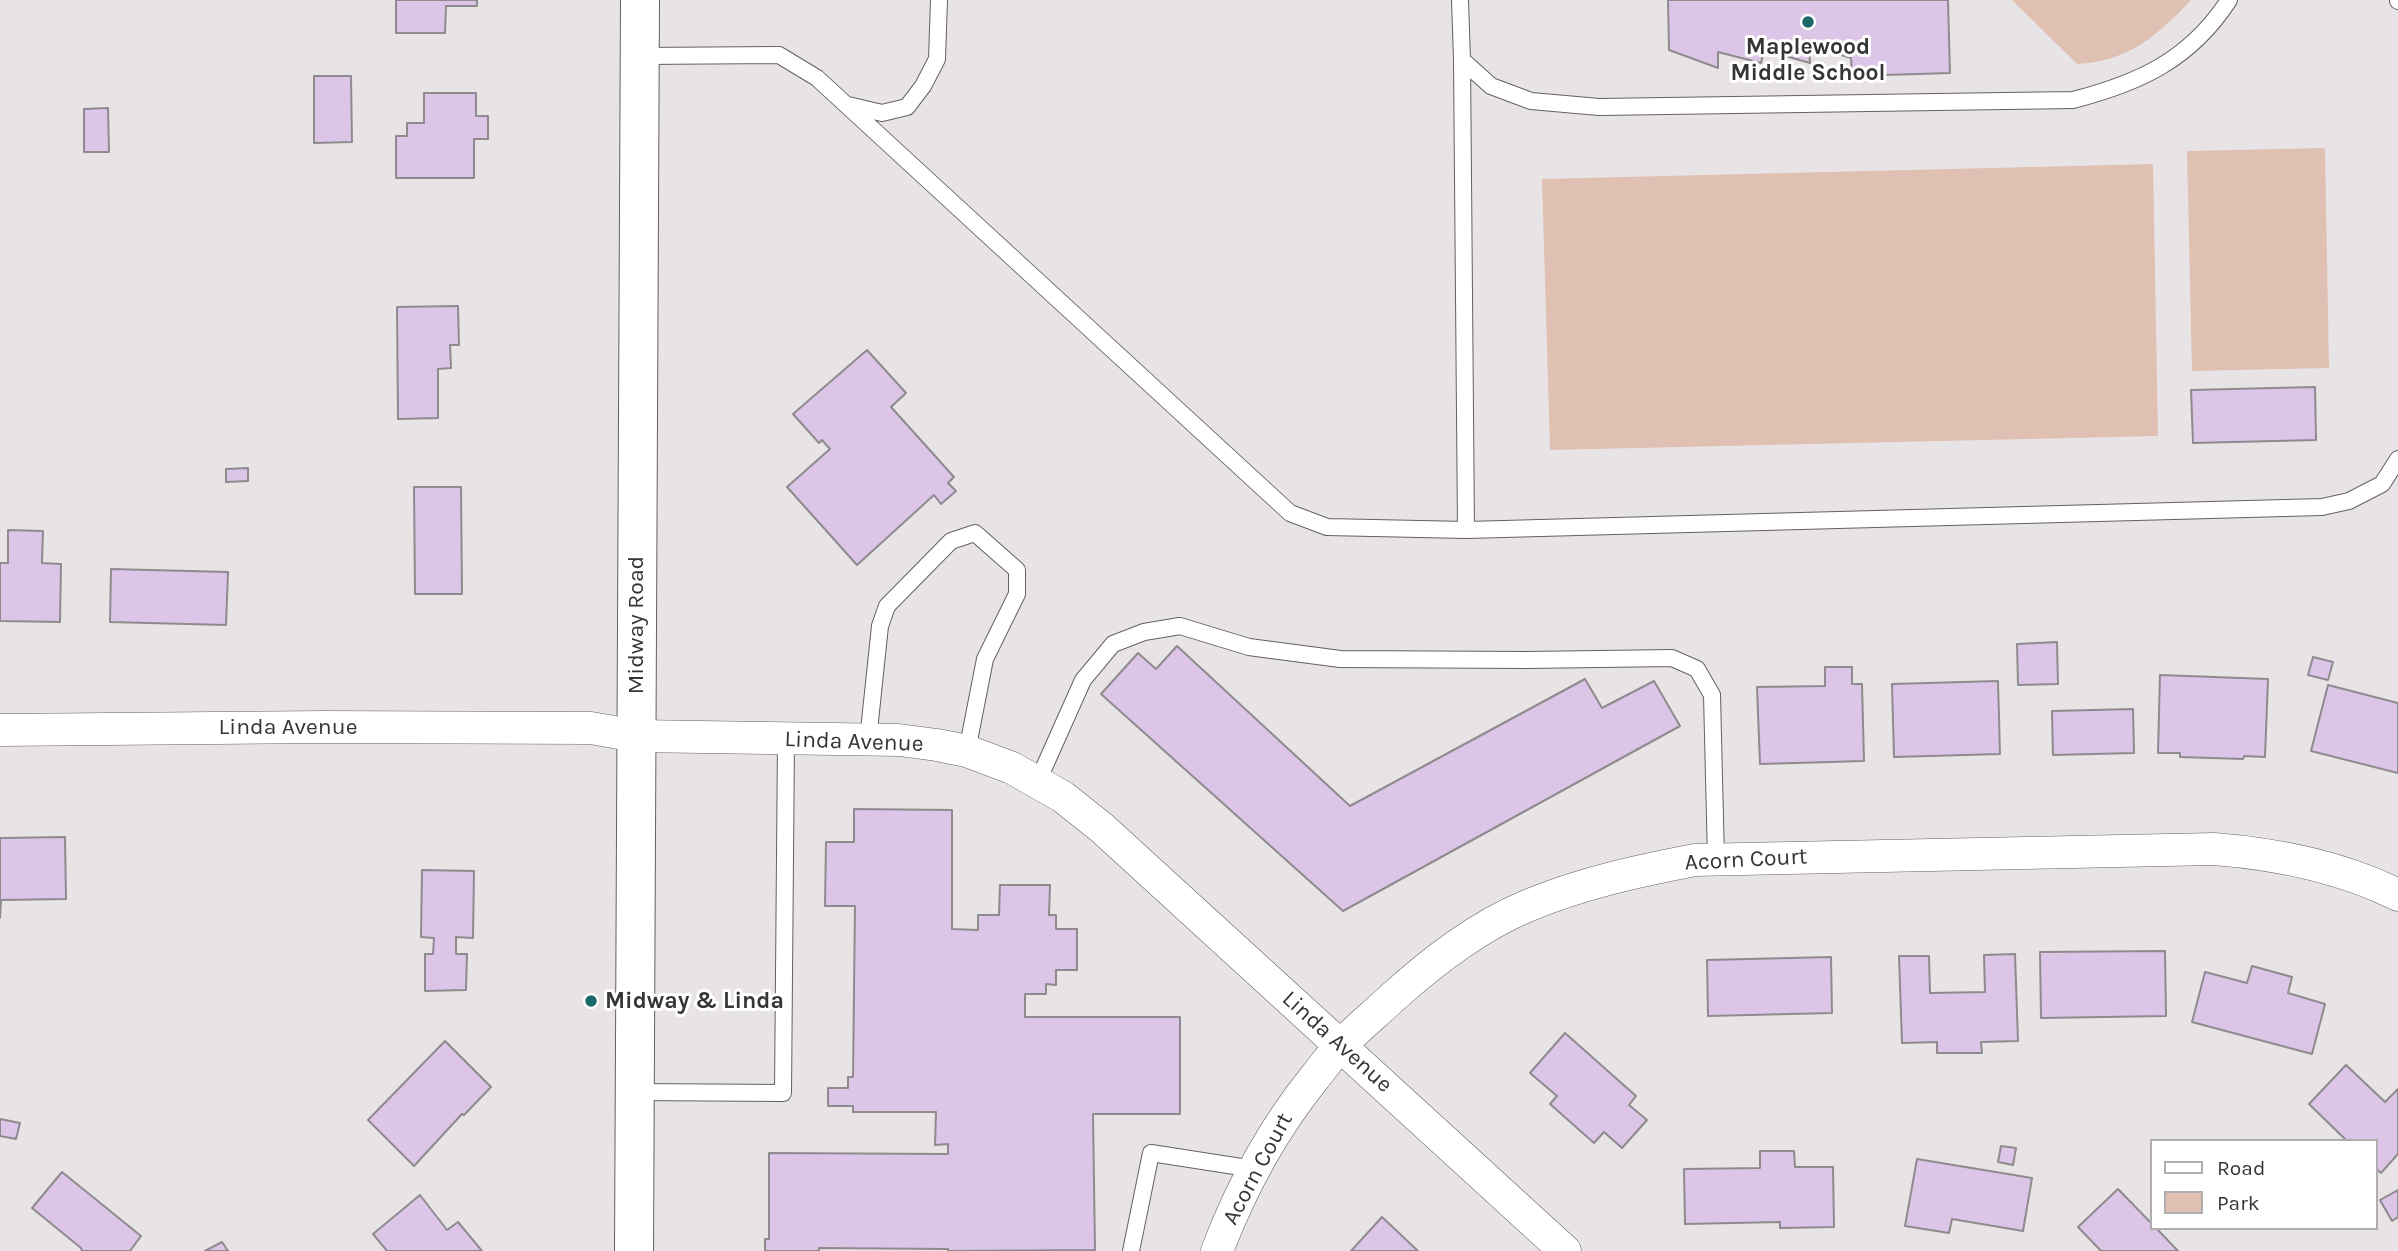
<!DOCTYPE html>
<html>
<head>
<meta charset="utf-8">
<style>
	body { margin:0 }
	#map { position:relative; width:2398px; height:1251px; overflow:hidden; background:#e8e4e6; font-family:Karla,sans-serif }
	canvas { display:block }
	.legend { position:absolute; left:2150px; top:1139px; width:228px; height:91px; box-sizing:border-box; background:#fff; border:2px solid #afaeae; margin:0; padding:9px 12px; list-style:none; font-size:21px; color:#363535 }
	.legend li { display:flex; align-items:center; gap:14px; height:35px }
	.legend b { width:35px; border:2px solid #afaeae }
</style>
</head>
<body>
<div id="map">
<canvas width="2398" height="1251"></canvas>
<ul class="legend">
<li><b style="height:9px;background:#fff"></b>Road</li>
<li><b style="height:19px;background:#e0c0b2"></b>Park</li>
</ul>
</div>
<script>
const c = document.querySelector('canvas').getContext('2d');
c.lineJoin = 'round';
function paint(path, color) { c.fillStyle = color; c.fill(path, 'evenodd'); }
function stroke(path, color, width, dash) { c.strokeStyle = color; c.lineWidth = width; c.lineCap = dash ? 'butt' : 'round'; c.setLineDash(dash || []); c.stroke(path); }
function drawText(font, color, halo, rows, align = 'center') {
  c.font = font + ' Karla,sans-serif'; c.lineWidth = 6; c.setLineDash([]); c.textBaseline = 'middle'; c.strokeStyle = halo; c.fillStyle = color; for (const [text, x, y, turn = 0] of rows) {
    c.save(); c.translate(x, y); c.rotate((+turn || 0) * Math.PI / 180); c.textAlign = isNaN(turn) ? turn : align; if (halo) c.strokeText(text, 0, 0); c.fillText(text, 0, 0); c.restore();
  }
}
paint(new Path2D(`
	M2012,0H2191C2158,35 2128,62 2077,64Z
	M2325,148L2329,368L2192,371L2187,151Z
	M2153,164L2158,436L1550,450L1542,179Z`), '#e0c0b2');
const building = new Path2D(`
	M396,0H477V6H446L445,33H396Z
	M1668,0H1948L1950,73L1852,76L1851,58L1809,45L1810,63L1764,50L1761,63L1718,52V68L1669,50Z
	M314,76H351L352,142L314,143Z
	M424,93H476V116H488V139H474V178H396V136H407V123H424Z
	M108,108L109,152H84V109Z
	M458,306L459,345H450L451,368L438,369V418L398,419L397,307Z
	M867,350L906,393L891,407L954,477L948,483L956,491L941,504L934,495L857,565L787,487L830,449L822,440L819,443L793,414Z
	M2315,387L2316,440L2193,443L2191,390Z
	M248,468V481L226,482V469Z
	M414,487H461L462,594H415Z
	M8,530L43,531L42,563L61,564L60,622L0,621V563H8Z
	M111,569L228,572L226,625L110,622Z
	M2057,642L2058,684L2018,685L2017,644Z
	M1177,646L1350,806L1585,679L1602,708L1654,681L1680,726L1343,911L1101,694L1138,653L1156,669Z
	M2313,657L2333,662L2328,680L2308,675Z
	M1825,667H1852V684H1862L1864,761L1760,764L1757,687L1825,686Z
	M2160,675L2268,679L2265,757L2244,756L2243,759L2180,757V753H2158Z
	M1998,681L2000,754L1894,757L1892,684Z
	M2328,685L2398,703V773L2311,751Z
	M2133,709L2134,753L2053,755L2052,711Z
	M854,809L952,810V929L978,930V915H999L1000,885H1050L1049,915H1056V929H1077V970H1056V985L1046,984V994H1025V1017H1180V1114H1093L1095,1250L948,1251V1249L819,1248V1251H765V1239H769V1153L948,1154V1144L935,1145L936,1112H853V1106H828V1088H848V1077H853L855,906H825L826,842H854Z
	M65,837L66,899L1,900L0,918V838Z
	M422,870L474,871L473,938L456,937V954H467L466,990L425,991V954H433L434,938L421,937Z
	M2165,951L2166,1016L2041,1018L2040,952Z
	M2015,954L2018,1041L1981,1042L1982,1053H1937V1042L1902,1043L1899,956H1929L1930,993L1985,992L1984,955Z
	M1831,957L1832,1013L1708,1016L1707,960Z
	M2252,966L2292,977L2288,993L2325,1004L2312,1054L2192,1022L2205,972L2247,983Z
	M1565,1033L1636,1096L1629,1105L1647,1120L1622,1148L1604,1132L1594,1143L1550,1104L1557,1096L1530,1073Z
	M445,1041L491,1087L464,1115L462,1114L414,1166L368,1120Z
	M2346,1065L2385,1102L2398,1089V1154L2381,1173L2375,1168V1141H2347L2309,1104Z
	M0,1119L20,1123L16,1139L0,1136Z
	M2001,1146L2016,1148L2013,1165L1998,1162Z
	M1760,1151H1794L1795,1167H1833L1834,1227L1780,1228V1222L1685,1224L1684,1169L1760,1168Z
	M1917,1159L2032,1178L2023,1231L1952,1219L1949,1233L1905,1226Z
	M62,1172L141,1236L130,1251H82L81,1248L32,1208Z
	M2118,1189L2151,1223V1228H2156L2178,1251H2101L2078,1227Z
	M2398,1190V1217L2392,1221L2380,1200Z
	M420,1195L447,1230L458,1222L482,1251H387L373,1234Z
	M1382,1217L1418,1251H1351Z
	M222,1242L228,1251H205Z`);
paint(building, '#ddc5e8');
stroke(building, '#8d8b8e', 2);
const lane = new Path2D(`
	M1460,0L1462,60L1491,86L1531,101L1599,107L2073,100C2139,83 2190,60 2229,0
	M2398,0V1
	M640,56L779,55L817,78L1290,513L1327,527L1466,530L2322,507L2349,501L2382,484L2398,459
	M1462,60L1466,530
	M848,105L882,113L907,107L923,86L937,59L939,0
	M868,740L880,626L887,606L951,541L975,533L1017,570V594L985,659L967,751
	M1038,781L1083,680L1113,644L1144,632L1180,626L1249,647L1340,659L1526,660L1672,658L1697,669L1712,695L1716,859
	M634,1092L783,1093L786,739
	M1131,1251L1151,1153L1254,1169`);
const street = new Path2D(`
	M0,730L322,727L591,728L636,736L899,740L937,745L967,751L1012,768L1063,797L1102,828L1565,1251
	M1217,1251C1241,1188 1272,1130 1315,1077C1324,1066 1332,1054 1342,1044C1358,1028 1376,1013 1392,998C1433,961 1477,927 1527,906C1582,883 1638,871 1695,860L2214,849C2278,854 2340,866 2398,895`);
const secondary = new Path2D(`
	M634,1251L640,0`);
stroke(lane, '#646162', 18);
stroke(street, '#646162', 33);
stroke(secondary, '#646162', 40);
stroke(lane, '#fff', 16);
stroke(street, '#fff', 32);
stroke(secondary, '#fff', 38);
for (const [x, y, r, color] of [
	[1808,22,7,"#1b696a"],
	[591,1001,7,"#1b696a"]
]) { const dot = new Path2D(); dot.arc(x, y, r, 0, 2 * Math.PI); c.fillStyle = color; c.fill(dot); stroke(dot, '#fff', 2.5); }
drawText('bold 23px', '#363535', '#fff', [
	["Maplewood",1808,47],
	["Middle School",1808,73],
	["Midway & Linda",605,1001,"left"]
]);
drawText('23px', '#363535', '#fff', [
	["Midway Road",636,625,-90],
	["Linda Avenue",288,727],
	["Linda Avenue",854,742,2],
	["Acorn Court",1746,860,-3],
	["Linda Avenue",1337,1042,42],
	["Acorn Court",1258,1169,-62]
]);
</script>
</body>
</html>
